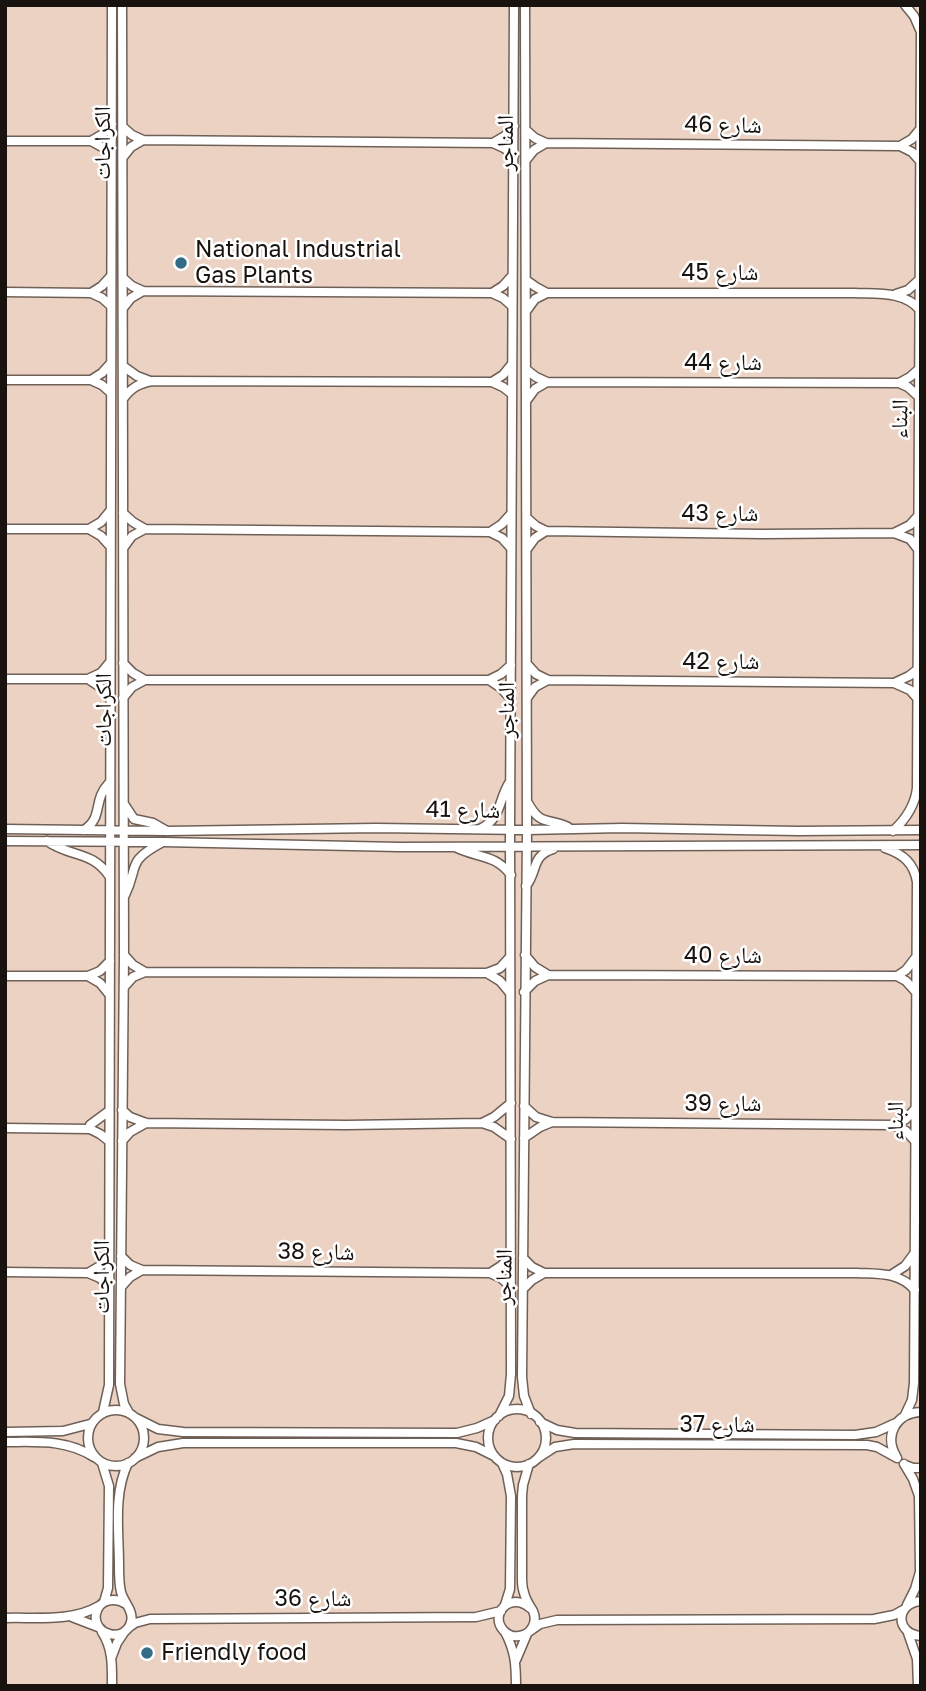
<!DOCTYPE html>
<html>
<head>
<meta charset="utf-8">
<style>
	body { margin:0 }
	#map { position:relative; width:926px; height:1691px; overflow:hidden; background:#f2e0d5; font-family:"Golos Text",sans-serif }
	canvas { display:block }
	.frame { position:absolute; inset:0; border:7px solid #19130f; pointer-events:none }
</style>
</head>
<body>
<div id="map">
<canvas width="926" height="1691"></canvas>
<div class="frame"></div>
</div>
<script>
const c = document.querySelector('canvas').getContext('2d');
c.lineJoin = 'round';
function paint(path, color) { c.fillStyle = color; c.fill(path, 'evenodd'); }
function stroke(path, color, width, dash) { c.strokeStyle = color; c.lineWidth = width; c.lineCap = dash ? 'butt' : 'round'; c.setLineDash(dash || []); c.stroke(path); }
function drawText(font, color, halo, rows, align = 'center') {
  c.font = font + ' "Golos Text","Noto Naskh Arabic",sans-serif'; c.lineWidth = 5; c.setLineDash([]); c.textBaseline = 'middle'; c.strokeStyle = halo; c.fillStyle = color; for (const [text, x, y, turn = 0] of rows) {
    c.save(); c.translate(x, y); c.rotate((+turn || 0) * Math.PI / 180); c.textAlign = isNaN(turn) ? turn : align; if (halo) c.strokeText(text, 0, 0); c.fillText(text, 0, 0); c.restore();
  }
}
paint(new Path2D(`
	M5,5H921V1686H5Z`), '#ebd2c3');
const street = new Path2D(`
	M122,5L124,955L120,1384L124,1404L129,1413
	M525,5L527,830L522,1377L524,1396L531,1414
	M123,127L132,135L143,140L493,143L504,148L514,156
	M526,130L535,138L546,143L900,146L912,152L921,162
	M5,141H91L102,147L111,154
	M91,141L103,134L112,124
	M493,143L505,136L514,126
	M900,146L912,139L921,128
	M123,157L131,147L143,140
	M526,160L534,150L546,143
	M123,278L132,286L143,291L492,293L503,298L512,306
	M526,280L536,287L547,293H855C878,294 904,291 920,310
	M5,292L91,293L102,298L111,306
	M91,293L102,286L111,276
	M492,293L503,286L512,276
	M896,294L908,290L920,279
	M123,308L131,298L143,291
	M527,310L535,299L547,293
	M123,366L137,376L150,381
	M527,370L536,377L547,382L899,383L908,387L919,397
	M5,380H91L102,385L111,393
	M91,380L102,373L111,363
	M492,382L503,375L512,364
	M899,383L910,377L920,368
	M123,399C131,388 139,383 153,381L492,382L503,387L512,394
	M527,400L535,389L547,382
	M123,513L133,522L145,529L490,532L502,538L511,548
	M527,518L536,526L546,531L763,534L894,533L910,525L918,516
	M5,529H89L101,536L110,546
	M89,529L101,522L110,511
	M490,532L502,524L511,514
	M894,533L910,539L917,548
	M124,547L132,536L145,529
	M527,549L535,538L546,531
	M123,663L133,673L145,680H489L501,674L511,665
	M527,664L536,674L548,680L894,683L910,690L918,699
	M5,679H88L101,673L110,662
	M88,679L100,687L110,697
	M489,680L501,688L510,698
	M894,683L909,676L918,669
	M123,698L132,687L145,680
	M527,698L535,687L548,680
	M528,803C541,827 548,817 568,827
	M124,804L134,819L153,823L167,831
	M5,829L167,831L376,828L527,830L622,828L798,831L921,830
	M480,829C502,818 498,801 509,783
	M84,830C104,817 92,801 109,783
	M893,831C906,819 915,806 917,788L921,32L914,16L905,5
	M5,841L164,842L399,847L921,845
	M47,841C71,858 92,850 110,877
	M457,848C478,858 495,854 511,875
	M885,848C903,854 914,863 917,882L914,1383L912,1400L905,1415
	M526,886C538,871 531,856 553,849
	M125,895C139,866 126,862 161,843
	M124,955L133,965L145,972
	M525,955L535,967L548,975
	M487,973L500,981L510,993
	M5,976H88L100,971L110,961
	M88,976L100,983L109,994
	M897,976L906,970L916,957
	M124,987L133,977L145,972L487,973L500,968L510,957
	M524,992L535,981L548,975L897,976L906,981L916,992
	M524,1106L536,1117L552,1122L893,1125L906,1131L915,1141
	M122,1110L130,1117L146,1123L346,1125L482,1123L494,1127L511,1139
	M482,1123L494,1117L511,1103
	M893,1125L906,1119L915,1109
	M5,1128L90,1129L100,1134L109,1141
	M90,1129V1125L109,1111
	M524,1138L540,1127L552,1122
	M122,1141L130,1132L146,1123
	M121,1256L130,1265L142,1270L490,1273L501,1278L511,1287
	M523,1258L532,1267L544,1273H857C879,1274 899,1272 915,1290
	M5,1272L88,1273L100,1278L109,1287
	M88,1273L100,1266L109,1256
	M490,1273L501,1266L511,1256
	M891,1275L905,1266L914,1254
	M121,1287L130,1277L142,1270
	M523,1289L532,1280L544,1273
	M488 1438a29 29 0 1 1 58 0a29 29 0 1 1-58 0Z
	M88 1438a28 28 0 1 1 56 0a28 28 0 1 1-56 0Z
	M103,1412L109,1385L112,5
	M499,1416L509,1396L511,1374L510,830L514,5
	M136,1418L158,1429L183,1432L457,1433L477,1428L495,1420
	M540,1422L557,1430L575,1433L855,1435L876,1432L896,1423
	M5,1432L63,1431L90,1424
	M5,1442C36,1442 66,1439 94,1457
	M896,1456C884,1435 896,1413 921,1412
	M135,1458L158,1447L183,1443H456L476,1447L494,1456
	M538,1458L555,1447L574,1444L867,1445L877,1447L897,1458
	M102,1463L109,1486L108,1588L104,1602
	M502,1463L507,1474L511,1496L510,1589L505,1605
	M529,1464L523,1485L522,1496V1580C522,1586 523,1591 525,1596C527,1602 530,1606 533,1611C538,1622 531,1635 519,1636C514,1637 508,1635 504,1631C488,1614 511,1591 530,1608
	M904,1464L913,1479L919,1496L920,1572L915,1589L907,1605
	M905,1465L913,1468H921
	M921,1601C895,1603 895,1634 921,1636
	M126,1604C115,1597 99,1599 96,1614C92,1635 125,1644 131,1622C134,1611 124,1603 121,1592C119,1584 119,1574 119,1565C119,1532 113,1494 128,1463
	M72,1617L98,1627
	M5,1618C36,1617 72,1622 99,1606
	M128,1628L135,1623L150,1619L476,1617L501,1611
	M530,1631L540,1624L557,1620L874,1619L894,1615L903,1610
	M102,1632C113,1649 112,1666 112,1686
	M505,1632C515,1651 516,1664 516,1686
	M908,1633L917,1659L918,1686
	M112,1656L117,1643L125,1631
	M516,1660L527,1634`);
stroke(street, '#6f6057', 11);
stroke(street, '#fff', 8);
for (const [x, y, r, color] of [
	[181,263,7,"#336c86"],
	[147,1653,7,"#336c86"]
]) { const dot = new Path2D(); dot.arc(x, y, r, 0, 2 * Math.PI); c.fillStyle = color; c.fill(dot); stroke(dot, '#fff', 2.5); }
drawText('23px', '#19130f', '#fff', [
	["شارع 46",723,125,1],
	["الكراجات",103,143,-90],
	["المناجر",506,143,-90],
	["شارع 45",720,273],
	["شارع 44",723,363],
	["البناء",900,419,-89],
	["شارع 43",720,514],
	["شارع 42",721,662],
	["الكراجات",104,710,-90],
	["المناجر",507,710,-90],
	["شارع 41",463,810,1],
	["شارع 40",723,956],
	["شارع 39",723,1104],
	["البناء",896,1121,-90],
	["شارع 38",316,1252,1],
	["الكراجات",102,1277,-90],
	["المناجر",504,1277,-89],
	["شارع 37",717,1425],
	["شارع 36",313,1599]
]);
drawText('23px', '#19130f', '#fff', [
	["National Industrial",195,250],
	["Gas Plants",195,276],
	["Friendly food",161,1653]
], 'left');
</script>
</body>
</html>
